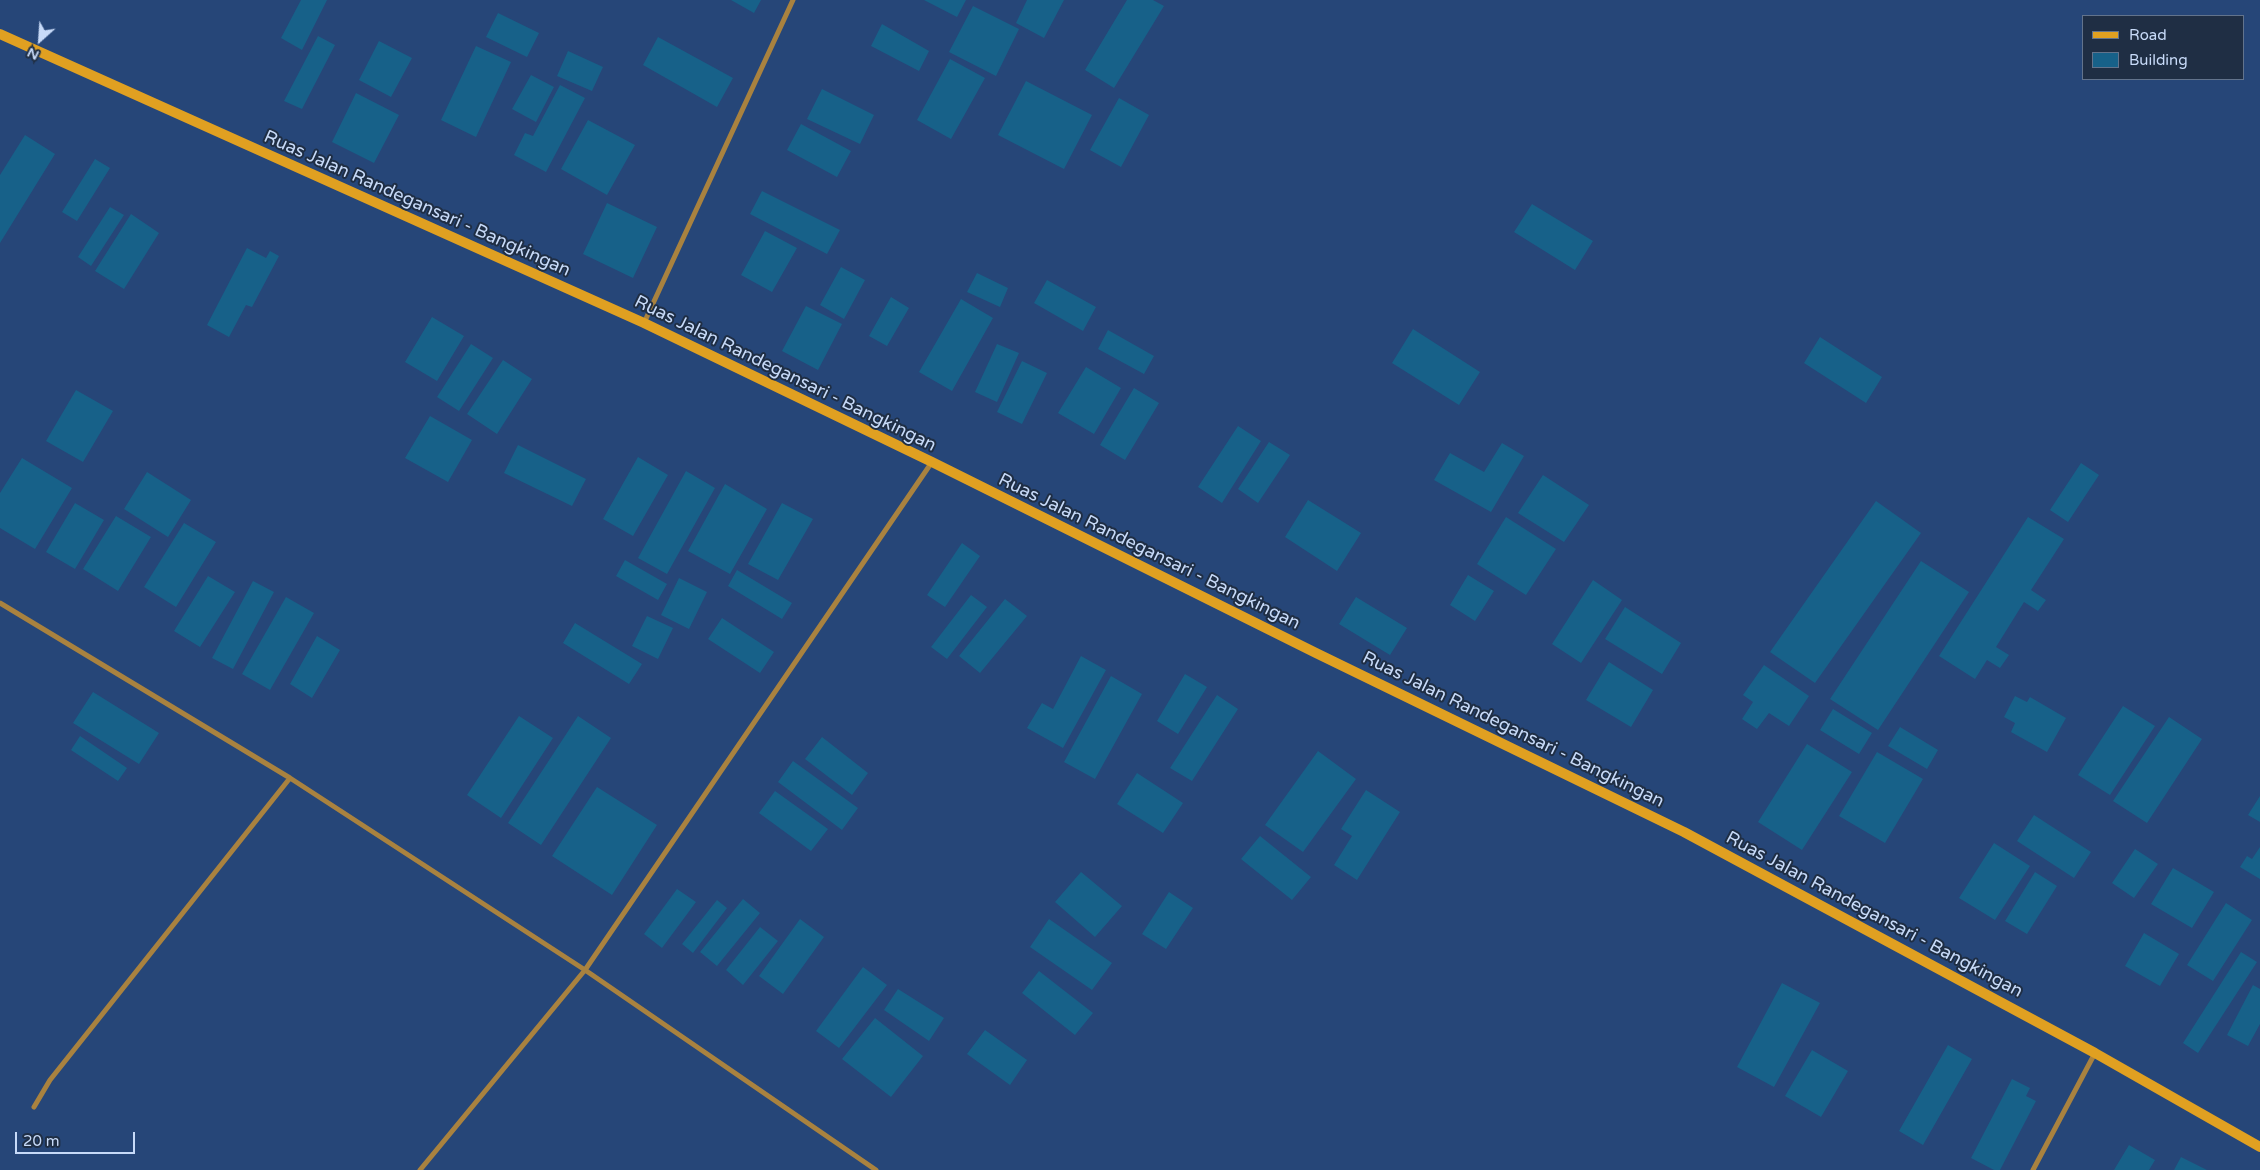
<!DOCTYPE html>
<html>
<head>
<meta charset="utf-8">
<style>
	body { margin:0 }
	#map { position:relative; width:2260px; height:1170px; overflow:hidden; background:#264678; font-family:"Varela Round",sans-serif }
	canvas { display:block }
	.legend { position:absolute; left:2082px; top:15px; width:162px; height:65px; box-sizing:border-box; background:#1f2e44; border:1px solid #62738c; margin:0; padding:6px 9px; list-style:none; font-size:15px; color:#c7daf8 }
	.legend li { display:flex; align-items:center; gap:10px; height:25px }
	.legend b { width:25px; border:1px solid #62738c }
	.north { position:absolute; left:15px; top:15px; width:50px; height:50px; -webkit-text-stroke:4px #1f2e44; paint-order:stroke; rotate:206deg; font-size:14px; font-weight:700; line-height:20px; text-align:center; color:#c7daf8 }
	.north::after { content:''; display:block; margin:auto; width:18px; height:22px; background:#c7daf8; clip-path:polygon(50% 0,100% 100%,50% 72%,0 100%) }
	.scale { position:absolute; left:15px; top:1132px; width:120px; height:22px; box-sizing:border-box; border:2px solid #c7daf8; border-top:0; padding-left:6px; font-size:15px; line-height:18px; white-space:nowrap; color:#c7daf8; -webkit-text-stroke:4px #1f2e44; paint-order:stroke }
</style>
</head>
<body>
<div id="map">
<canvas width="2260" height="1170"></canvas>
<ul class="legend">
<li><b style="height:6px;background:#e0a021"></b>Road</li>
<li><b style="height:14px;background:#176189"></b>Building</li>
</ul>
<div class="north">N</div>
<div class="scale">20 m</div>
</div>
<script>
const c = document.querySelector('canvas').getContext('2d');
c.lineJoin = 'round';
function paint(path, color) { c.fillStyle = color; c.fill(path, 'evenodd'); }
function stroke(path, color, width, dash) { c.strokeStyle = color; c.lineWidth = width; c.lineCap = dash ? 'butt' : 'round'; c.setLineDash(dash || []); c.stroke(path); }
function drawText(font, color, halo, rows, align = 'center') {
  c.font = font + ' "Varela Round",sans-serif'; c.lineWidth = 4; c.setLineDash([]); c.textBaseline = 'middle'; c.strokeStyle = halo; c.fillStyle = color; for (const [text, x, y, turn = 0] of rows) {
    c.save(); c.translate(x, y); c.rotate((+turn || 0) * Math.PI / 180); c.textAlign = isNaN(turn) ? turn : align; if (halo) c.strokeText(text, 0, 0); c.fillText(text, 0, 0); c.restore();
  }
}
paint(new Path2D(`
	M301,0H327L302,50L281,38Z
	M731,0H761L754,13Z
	M924,0H966L957,17Z
	M1027,0H1064L1044,38L1016,23Z
	M1127,0H1153L1164,6L1114,88L1085,70Z
	M973,6L1019,29L996,76L949,52Z
	M498,13L539,33L527,57L486,37Z
	M882,24L929,51L919,71L871,46Z
	M318,36L335,45L302,109L284,101Z
	M658,37L733,78L717,107L643,65Z
	M379,41L412,58L391,97L359,80Z
	M476,46L511,62L476,137L441,120Z
	M568,51L603,67L592,91L557,76Z
	M950,59L985,78L951,139L917,120Z
	M531,75L554,87L536,122L512,109Z
	M1026,81L1092,115L1064,169L998,135Z
	M560,85L585,98L546,172L514,155L525,133L533,136Z
	M822,89L874,115L860,144L807,119Z
	M356,93L399,115L374,163L332,142Z
	M1119,98L1149,115L1121,167L1090,150Z
	M588,120L635,145L607,195L561,169Z
	M801,124L851,151L837,177L787,150Z
	M25,135L55,154L0,243V175Z
	M95,159L110,168L77,221L62,212Z
	M762,191L840,230L827,254L750,214Z
	M607,203L657,227L633,278L583,254Z
	M1532,204L1593,241L1575,270L1514,232Z
	M110,207L124,215L91,266L78,257Z
	M131,214L159,233L124,289L95,271Z
	M765,231L797,248L772,292L741,275Z
	M247,248L266,258L270,251L279,256L252,307L246,305L229,337L207,325Z
	M841,267L865,280L844,319L820,305Z
	M977,273L1008,288L1000,307L967,292Z
	M1047,280L1096,307L1083,331L1034,303Z
	M891,297L909,308L887,346L869,336Z
	M961,299L993,318L952,391L919,372Z
	M806,306L842,324L818,370L782,351Z
	M432,317L464,336L437,381L405,362Z
	M1413,329L1480,372L1459,405L1392,363Z
	M1108,330L1154,356L1144,374L1098,349Z
	M1820,337L1882,377L1866,403L1804,363Z
	M471,344L493,358L459,411L437,397Z
	M997,344L1019,353L997,402L975,392Z
	M503,360L532,379L497,434L467,414Z
	M1022,361L1047,373L1022,424L997,412Z
	M1086,367L1121,388L1094,434L1058,413Z
	M1134,388L1159,403L1125,460L1100,445Z
	M76,390L113,411L83,462L46,441Z
	M430,416L472,440L448,482L405,458Z
	M1238,426L1261,441L1222,503L1198,487Z
	M1269,442L1290,455L1258,503L1238,489Z
	M1502,443L1524,456L1491,512L1434,480L1450,453L1484,472Z
	M518,445L586,479L572,506L504,473Z
	M638,457L668,475L633,536L603,519Z
	M22,458L72,488L35,549L0,528V493Z
	M2081,463L2099,475L2068,522L2050,510Z
	M686,471L715,488L667,574L638,558Z
	M147,472L191,500L168,537L124,509Z
	M1543,475L1589,505L1564,542L1518,513Z
	M725,484L767,509L730,574L688,551Z
	M1308,500L1361,533L1337,571L1285,537Z
	M1876,501L1921,533L1815,683L1770,652Z
	M75,503L104,520L75,569L46,552Z
	M782,503L813,519L778,580L748,564Z
	M116,516L151,537L118,591L83,569Z
	M1506,517L1556,549L1526,595L1477,564Z
	M2028,517L2064,539L2031,590L2046,600L2038,611L2024,602L1996,647L2009,655L2000,668L1987,660L1975,679L1939,656Z
	M184,523L216,542L176,607L144,587Z
	M962,543L980,556L945,607L927,595Z
	M625,560L667,584L658,600L616,576Z
	M1921,561L1969,592L1878,730L1830,699Z
	M737,570L792,603L782,619L728,586Z
	M1468,575L1494,591L1475,621L1450,605Z
	M208,576L235,592L200,647L174,631Z
	M679,578L707,592L689,629L661,615Z
	M1593,580L1622,600L1581,663L1552,644Z
	M253,581L274,592L233,669L212,658Z
	M971,595L987,607L947,659L931,647Z
	M286,597L314,613L270,690L242,674Z
	M1356,597L1407,628L1390,655L1339,624Z
	M1005,599L1027,616L980,673L959,656Z
	M1625,607L1681,643L1662,674L1605,639Z
	M647,616L673,628L658,659L632,646Z
	M722,618L774,652L760,673L708,639Z
	M575,623L642,664L629,684L563,643Z
	M317,636L340,650L312,698L290,684Z
	M1081,656L1106,670L1063,748L1027,728L1042,703L1053,709Z
	M1609,662L1653,690L1631,727L1586,700Z
	M1764,665L1809,696L1789,726L1769,713L1757,729L1742,719L1753,702L1743,695Z
	M1185,674L1207,687L1178,734L1157,721Z
	M1111,676L1142,694L1095,779L1064,762Z
	M93,692L159,733L139,764L73,723Z
	M1217,695L1238,709L1192,781L1170,768Z
	M2015,696L2027,702L2030,697L2066,718L2047,752L2011,732L2015,723L2004,717Z
	M2123,706L2155,726L2110,795L2078,775Z
	M1833,709L1872,733L1859,754L1820,730Z
	M519,716L553,738L501,818L467,795Z
	M578,716L611,738L541,845L508,823Z
	M2169,717L2202,739L2147,823L2113,801Z
	M1900,727L1938,750L1927,769L1888,746Z
	M80,736L127,768L118,781L71,750Z
	M822,737L868,773L852,795L805,759Z
	M1807,744L1852,772L1802,850L1758,822Z
	M1318,751L1356,779L1303,852L1265,825Z
	M1877,752L1923,779L1885,843L1839,816Z
	M793,761L858,808L842,830L778,782Z
	M1137,773L1183,803L1163,833L1117,804Z
	M597,787L657,825L612,895L552,856Z
	M1366,790L1400,812L1357,880L1334,865L1352,836L1341,829Z
	M775,791L828,829L811,851L759,813Z
	M2260,796V822L2248,815Z
	M2034,815L2091,852L2074,878L2017,841Z
	M1260,836L1311,877L1292,900L1241,859Z
	M1994,843L2030,866L1995,920L1959,898Z
	M2260,847V879L2240,867L2247,856L2252,859Z
	M2135,849L2158,864L2134,898L2112,883Z
	M2173,868L2214,892L2192,928L2151,904Z
	M1081,872L1122,906L1095,937L1055,902Z
	M2035,872L2057,886L2027,934L2005,921Z
	M677,889L696,902L662,948L644,934Z
	M1169,892L1193,908L1166,949L1142,934Z
	M743,899L760,913L717,966L700,952Z
	M717,900L727,908L693,953L682,944Z
	M2226,903L2252,920L2213,981L2187,965Z
	M800,919L824,937L783,994L759,976Z
	M1049,919L1112,963L1092,990L1030,947Z
	M760,927L778,941L743,985L726,970Z
	M2144,933L2179,954L2160,986L2125,966Z
	M2241,952L2257,962L2198,1053L2183,1043Z
	M863,967L887,985L839,1048L816,1031Z
	M1039,971L1093,1013L1075,1035L1022,993Z
	M1782,983L1820,1003L1774,1087L1737,1067Z
	M2253,985L2260,989V1024L2248,1046L2227,1035Z
	M898,989L944,1018L929,1041L884,1010Z
	M875,1018L923,1056L891,1097L842,1059Z
	M985,1030L1027,1060L1010,1085L967,1054Z
	M1948,1045L1972,1059L1923,1145L1899,1131Z
	M1812,1050L1848,1071L1821,1117L1785,1096Z
	M2012,1079L2030,1088L2026,1096L2036,1101L2000,1170H1994L1971,1158Z
	M2129,1145L2155,1160L2149,1170H2114Z
	M2181,1157L2207,1170H2174Z`), '#176189');
stroke(new Path2D(`
	M644,323L793,0
	M0,603L290,778L585,970L876,1170
	M34,1107L50,1080L290,778
	M420,1170L585,970L932,462
	M2033,1170L2095,1053`), '#a9823f', 5);
stroke(new Path2D(`
	M0,34L644,323L932,462L1316,653L1684,832L2095,1053L2260,1147`), '#e0a021', 10);
drawText('18px', '#c7daf8', '#1f2e44', [
	["Ruas Jalan Randegansari - Bangkingan",417,204,24],
	["Ruas Jalan Randegansari - Bangkingan",785,374,26],
	["Ruas Jalan Randegansari - Bangkingan",1149,552,26],
	["Ruas Jalan Randegansari - Bangkingan",1513,730,26],
	["Ruas Jalan Randegansari - Bangkingan",1874,915,28]
]);
</script>
</body>
</html>
